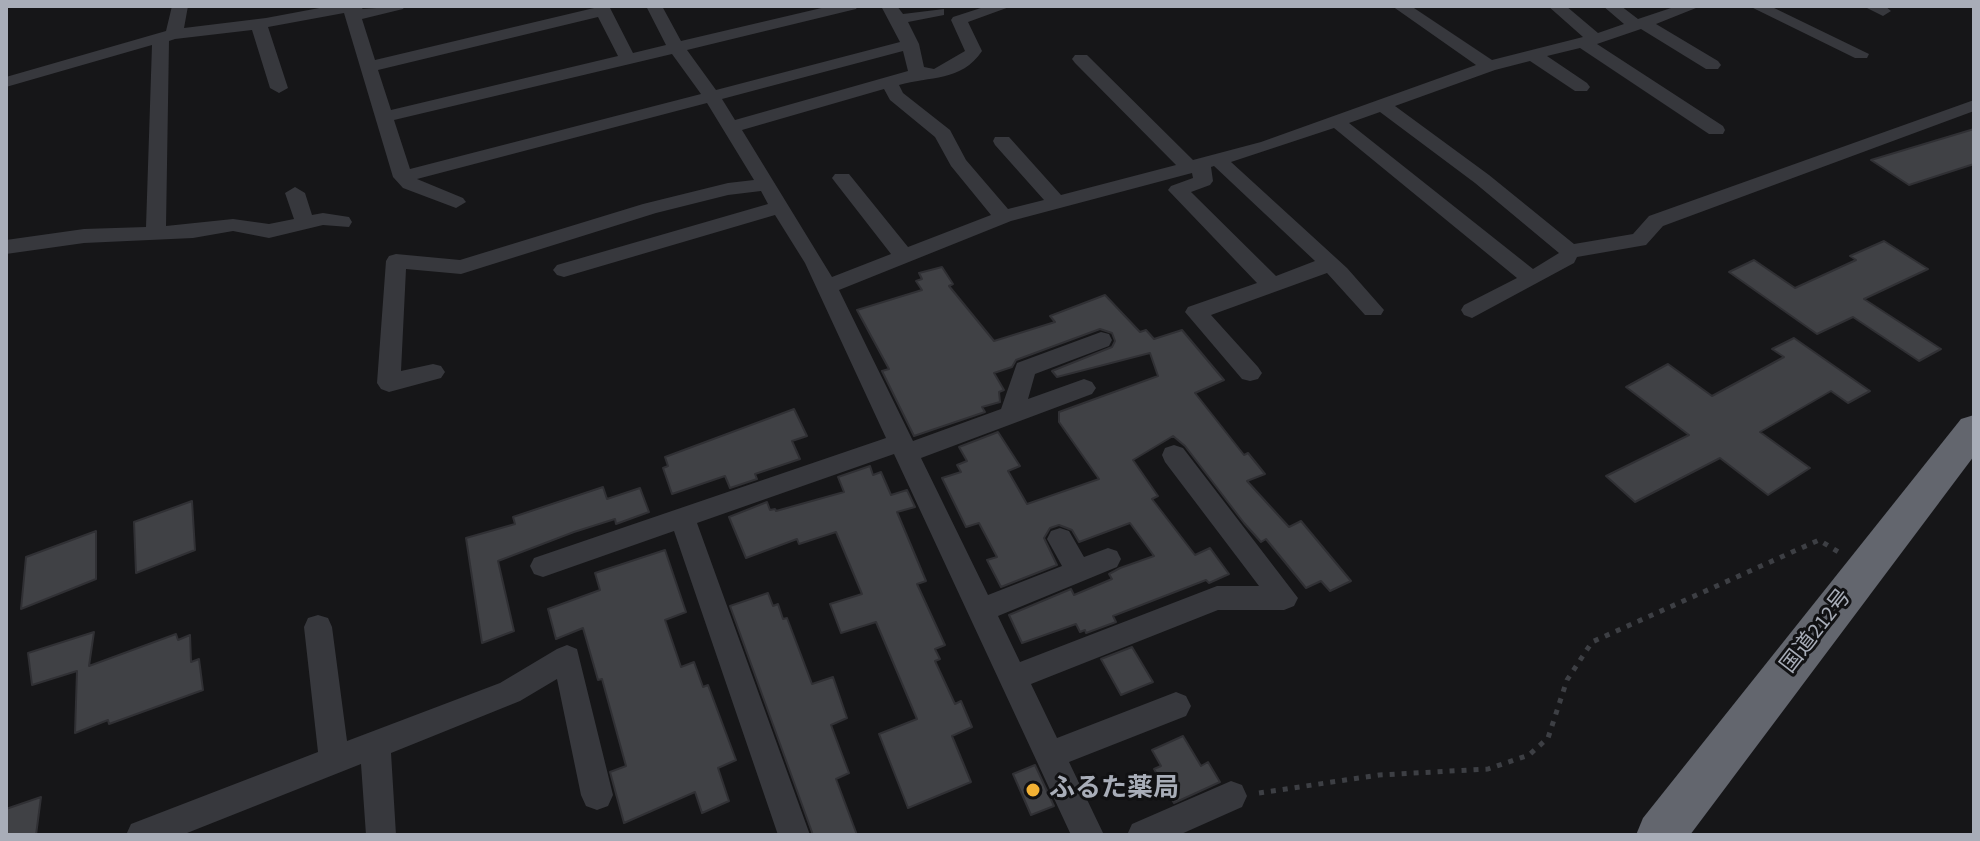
<!DOCTYPE html>
<html>
<head>
<meta charset="utf-8">
<style>
	body { margin:0 }
	#map { position:relative; width:1980px; height:841px; overflow:hidden; background:#161618; font-family:"Source Sans 3",sans-serif }
	canvas { display:block }
	.frame { position:absolute; inset:0; border:8px solid #a8adb8; pointer-events:none }
</style>
</head>
<body>
<div id="map">
<canvas width="1980" height="841"></canvas>
<div class="frame"></div>
</div>
<script>
const c = document.querySelector('canvas').getContext('2d');
c.lineJoin = 'round';
function paint(path, color) { c.fillStyle = color; c.fill(path, 'evenodd'); }
function stroke(path, color, width, dash) { c.strokeStyle = color; c.lineWidth = width; c.lineCap = dash ? 'butt' : 'round'; c.setLineDash(dash || []); c.stroke(path); }
function drawText(font, color, halo, rows, align = 'center') {
  c.font = font + ' "Source Sans 3","Noto Sans JP",sans-serif'; c.lineWidth = 6; c.setLineDash([]); c.textBaseline = 'middle'; c.strokeStyle = halo; c.fillStyle = color; for (const [text, x, y, turn = 0] of rows) {
    c.save(); c.translate(x, y); c.rotate((+turn || 0) * Math.PI / 180); c.textAlign = isNaN(turn) ? turn : align; if (halo) c.strokeText(text, 0, 0); c.fillText(text, 0, 0); c.restore();
  }
}
const building = new Path2D(`
	M1974,129V164L1909,185L1871,160Z
	M1884,241L1928,269L1864,299L1941,349L1919,361L1853,317L1817,334L1729,272L1754,260L1795,288L1856,260L1850,256Z
	M942,267L953,284L949,286L994,341L1055,322L1050,316L1105,295L1140,332L1146,330L1154,339L1182,330L1224,380L1195,393L1244,455L1248,453L1265,474L1247,481L1289,527L1301,521L1351,581L1330,591L1321,581L1306,588L1266,539L1261,542L1244,523L1185,446L1173,436L1133,460L1158,496L1152,499L1195,555L1210,548L1229,574L1209,583L1206,580L1113,616L1116,622L1086,633L1085,630L1080,632L1076,624L1022,643L1009,615L1071,589L1074,595L1112,579L1109,574L1120,568L1154,556L1130,523L1079,542L1072,530L1059,525L1050,528L1044,538L1057,565L1001,587L987,560L997,557L979,523L966,527L942,478L961,472L957,465L967,461L959,447L998,432L1020,466L1008,471L1027,504L1099,479L1059,422V412L1158,376L1150,353L1057,377L1052,371L1112,347L1115,341L1112,333L1100,329L1016,360L1012,367L994,373L1004,390L999,392L1000,402L982,407L985,412L914,436L882,371L889,369L857,310L922,290L916,281L922,279L919,273Z
	M1794,338L1870,391L1848,403L1831,391L1760,432L1810,468L1768,495L1720,458L1635,502L1606,476L1689,435L1626,387L1668,364L1712,396L1784,357L1772,349Z
	M794,409L807,436L792,441L800,459L755,474L757,479L730,488L725,476L672,494L663,468L668,466L665,457Z
	M870,466L873,475L881,472L891,495L907,490L915,507L897,512L926,581L917,584L945,645L935,649L940,659L935,661L955,704L961,701L972,727L952,736L971,782L908,808L879,734L917,719L876,622L841,633L830,604L862,594L836,532L799,544L797,539L746,558L729,517L767,502L770,510L775,509L776,511L844,492L838,477Z
	M603,487L607,499L640,488L649,512L616,524L615,519L574,532L498,561L514,631L482,643L466,538L515,524L513,517Z
	M192,501L195,550L136,573L134,522Z
	M96,531V579L21,609L26,557Z
	M665,550L686,612L665,620L681,667L694,662L703,687L708,685L736,760L718,768L729,801L702,813L695,792L624,823L610,772L626,766L602,679L598,680L583,628L556,639L548,609L600,590L595,573Z
	M768,593L773,606L778,604L783,619L787,618L812,684L833,677L847,718L831,725L849,773L836,779L857,835H813L730,606Z
	M94,632L89,666L176,634L178,640L190,635L191,662L199,659L203,690L109,724L108,720L75,733L77,671L32,685L28,653Z
	M1132,647L1153,682L1121,695L1101,659Z
	M1183,736L1201,766L1208,762L1220,782L1174,803L1154,769L1161,766L1152,750Z
	M1035,765L1054,806L1031,815L1013,774Z
	M41,797L36,835H6V809Z`);
paint(building, '#404145');
stroke(building, '#303034', 2);
stroke(new Path2D(`
	M1259,793L1379,775L1488,769L1529,755L1548,738L1567,680L1592,642L1819,540L1840,553`), '#3d3f44', 5, [5, 7]);
paint(new Path2D(`
	M172,6H188L184,28L266,18L330,6H364L362,9L405,6L403,9L362,19L375,60L594,8L593,6H609L633,53L666,45L646,6H662L681,41L830,6H858L856,9L687,50L716,90L900,42L881,6H897L903,14L944,9V15L908,22L919,44L924,67L934,69L965,51L951,20L953,17L987,6H1012L968,22L982,51C961,82 930,76 899,85L903,93L950,130L966,160L1008,209L1044,200L995,145L993,141L995,137H1009L1061,195L1176,165L1075,63L1072,59L1075,55H1087L1193,160L1261,142L1476,65L1392,6H1411L1492,60L1583,37L1548,6H1566L1598,33L1624,24L1603,6H1621L1638,19L1677,6H1701L1656,24L1718,61L1721,65L1718,69H1706L1641,29L1597,44L1723,126L1725,130L1723,134H1709L1580,48L1547,56L1587,83L1590,87L1587,91H1575L1530,61L1495,70L1395,106L1489,175L1574,244L1633,234L1649,216L1974,100V111L1663,226L1646,245L1577,257L1574,263L1472,318L1464,315L1461,310L1464,305L1517,278L1334,128L1231,162L1347,268L1384,310L1381,315H1365L1327,273L1211,315L1258,367L1262,373L1258,379L1250,381L1242,379L1185,312L1188,307L1257,283L1168,190L1171,186L1193,178L1192,173L1011,221L839,290L913,441L1001,409L1017,363L1101,332L1109,334L1112,340L1109,346L1035,374L1028,399L1084,379L1092,382L1096,388L1092,394L921,458L988,595L1062,566L1047,539L1051,531L1060,528L1069,531L1084,557L1108,548L1117,551L1121,559L1117,567L998,616L1020,662L1217,586H1259L1165,462L1162,455L1165,448L1174,445L1183,448L1298,598L1294,606L1284,610H1218L1031,684L1057,738L1176,692L1186,696L1191,706L1186,716L1069,762L1104,835H1071L894,454L697,523L810,835H778L674,531L543,577L534,574L530,566L534,558L886,438L805,263L775,215L564,277L557,275L553,270L557,265L768,204L761,191L728,195L656,213L461,274L406,269L401,371L433,364L441,366L445,372L441,378L389,392L381,389L377,383L386,261L389,256L396,254L460,260L643,204L728,183L754,180L707,103L417,179L463,198L466,202L456,208L403,188L393,177L344,13L268,27L288,88L279,93L270,88L252,30L175,39L169,41L166,226L233,219L269,224L294,219L285,193L295,187L305,193L312,215L323,213L349,217L352,222L349,227L323,225L269,238L233,231L193,238L84,243L6,254V240L84,229L146,227L152,45L6,87V77L166,31ZM598,17L618,56L391,110L378,70ZM903,51L908,71L735,120L722,99ZM672,54L701,94L410,169L394,120ZM884,89L890,100L935,137L951,166L991,215L908,247L849,174H835L832,178L835,182L891,254L832,277L742,130ZM1380,112L1475,183L1559,253L1533,269L1349,123ZM1214,166L1315,261L1276,276L1191,192L1210,185L1213,181L1211,167Z
	M1749,6H1770L1869,54L1867,58H1855Z
	M1863,6H1885L1891,11L1883,16Z
	M318,615L328,618L332,627L347,741L500,683L557,649L567,645L577,649L613,795L608,806L597,810L586,806L581,795L557,679L520,701L391,753L396,835H366L361,764L182,835H126L131,824L318,752L304,627L308,618Z
	M1231,781L1242,785L1247,796L1242,807L1179,835H1127L1132,824Z`), '#37383d');
paint(new Path2D(`
	M1974,415V456L1690,835H1636L1643,818L1961,419Z`), '#63666e');
for (const [x, y, r, color] of [
	[1033,790,8,"#f2b134"]
]) { const dot = new Path2D(); dot.arc(x, y, r, 0, 2 * Math.PI); c.fillStyle = color; c.fill(dot); stroke(dot, '#111113', 3); }
drawText('22px', '#a8adb8', '#111113', [
	["国道212号",1817,632,-52]
]);
drawText('bold 26px', '#a8adb8', '#111113', [
	["ふるた薬局",1049,790]
], 'left');
</script>
</body>
</html>
